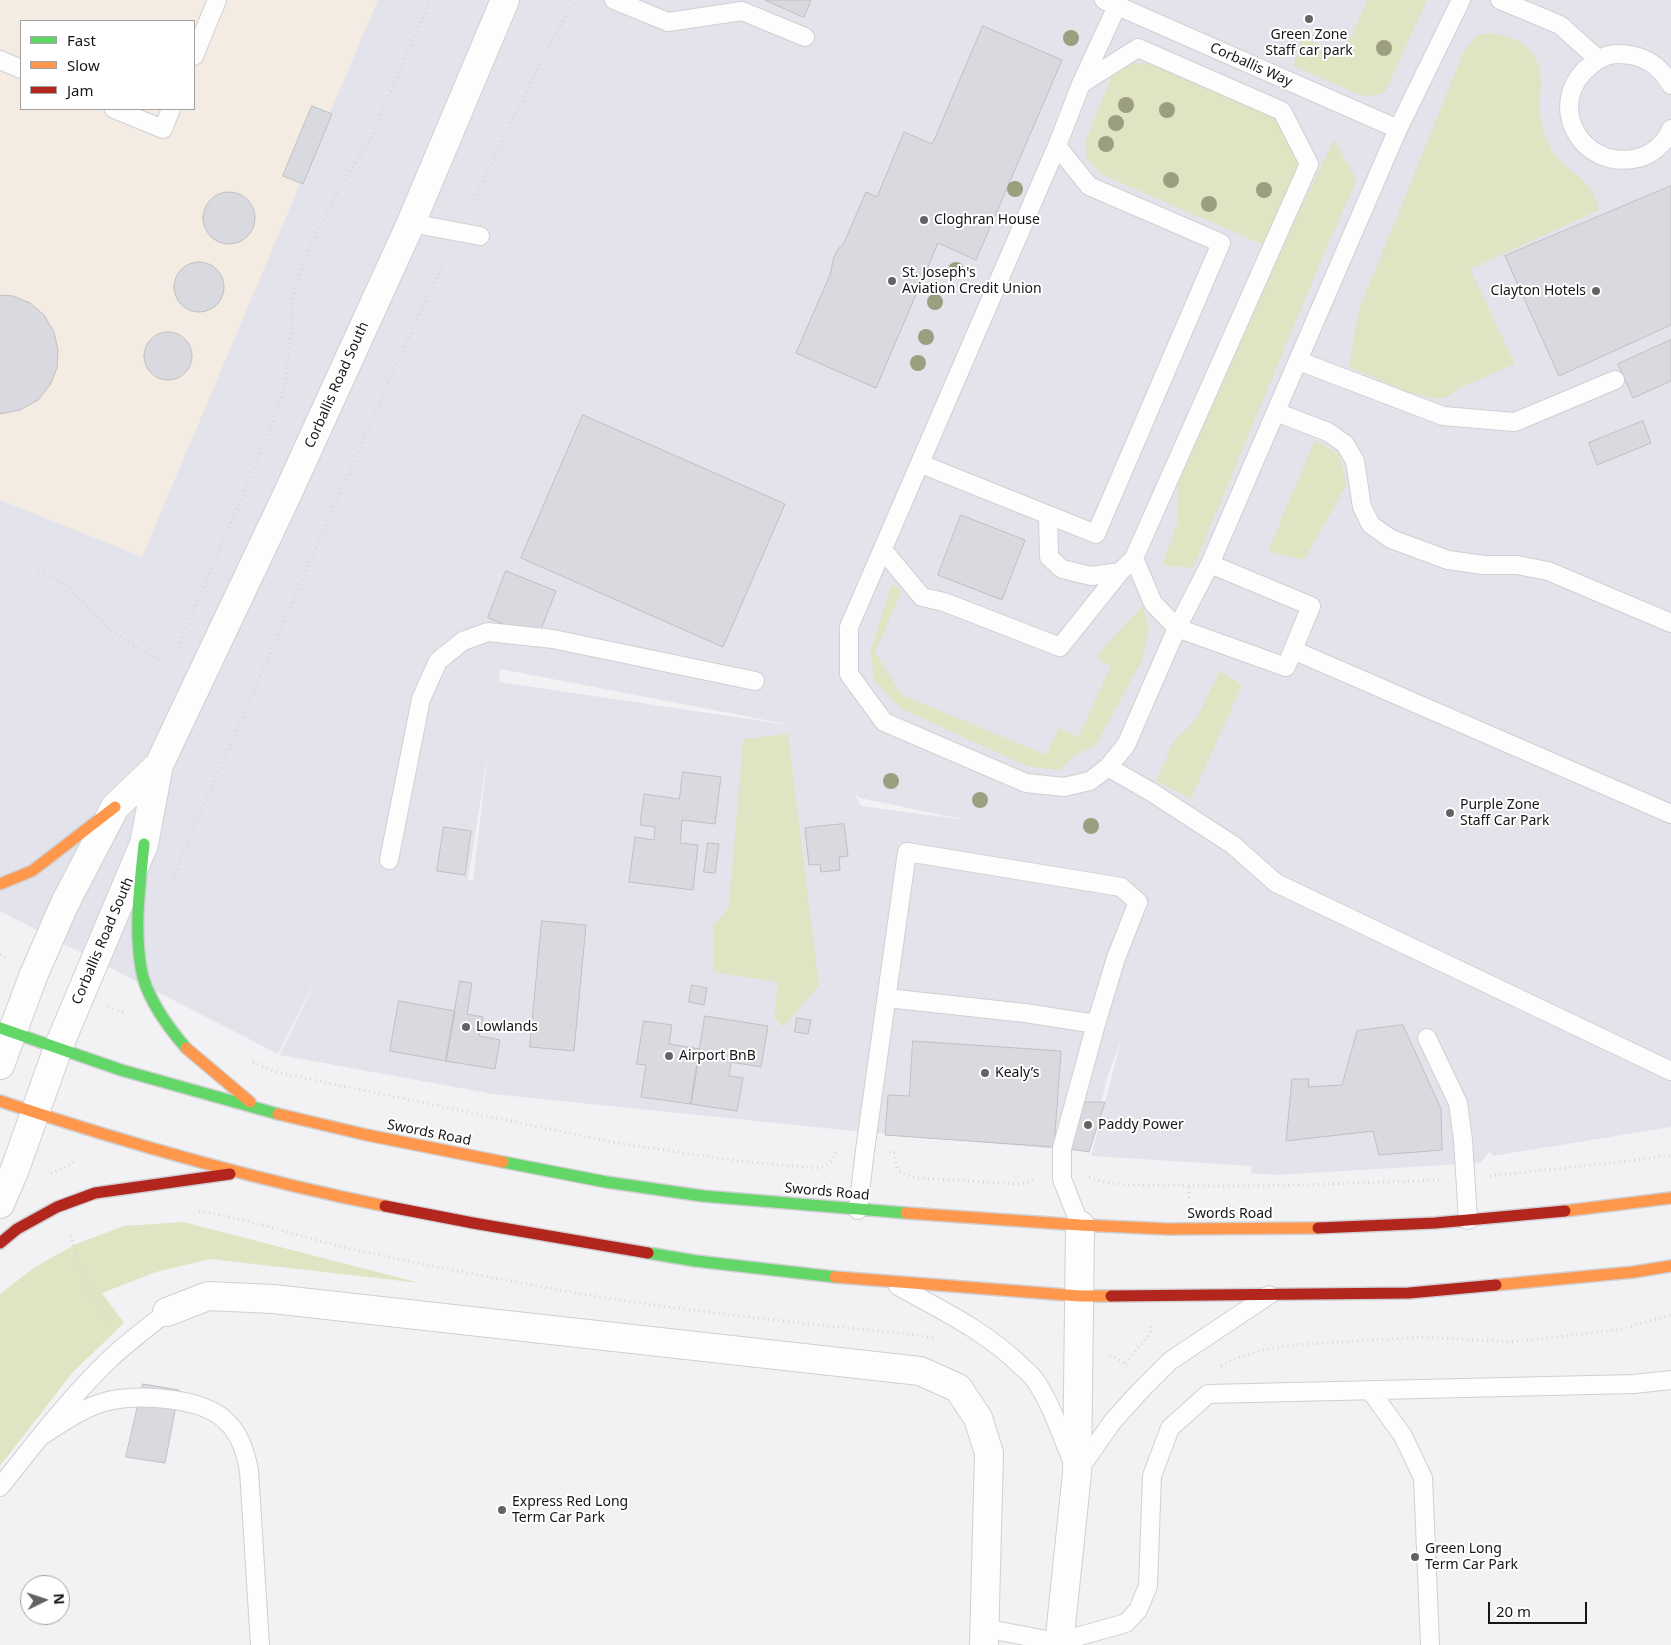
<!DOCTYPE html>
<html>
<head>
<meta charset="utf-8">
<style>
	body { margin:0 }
	#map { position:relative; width:1671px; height:1645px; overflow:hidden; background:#f2f2f5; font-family:"Noto Sans",sans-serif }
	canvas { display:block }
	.legend { position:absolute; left:20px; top:20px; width:175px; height:90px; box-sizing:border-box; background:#fff; border:1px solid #a2a2a3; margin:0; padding:6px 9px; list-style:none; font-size:15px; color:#161618 }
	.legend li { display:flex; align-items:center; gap:10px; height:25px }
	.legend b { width:25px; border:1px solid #a2a2a3 }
	.north { position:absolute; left:20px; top:1575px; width:50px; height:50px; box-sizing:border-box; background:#fff; border:1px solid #a2a2a3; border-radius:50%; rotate:86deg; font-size:14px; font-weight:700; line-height:20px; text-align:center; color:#161618 }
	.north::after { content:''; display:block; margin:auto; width:18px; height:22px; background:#636365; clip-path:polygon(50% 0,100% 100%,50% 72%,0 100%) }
	.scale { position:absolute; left:1488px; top:1602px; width:99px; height:22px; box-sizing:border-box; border:2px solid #161618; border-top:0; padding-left:6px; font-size:15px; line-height:18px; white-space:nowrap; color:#161618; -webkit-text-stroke:4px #fff; paint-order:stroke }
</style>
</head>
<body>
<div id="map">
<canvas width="1671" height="1645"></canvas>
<ul class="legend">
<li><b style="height:6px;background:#63d668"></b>Fast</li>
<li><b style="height:6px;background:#ff974d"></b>Slow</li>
<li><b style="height:6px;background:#b3261e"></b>Jam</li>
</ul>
<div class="north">N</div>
<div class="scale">20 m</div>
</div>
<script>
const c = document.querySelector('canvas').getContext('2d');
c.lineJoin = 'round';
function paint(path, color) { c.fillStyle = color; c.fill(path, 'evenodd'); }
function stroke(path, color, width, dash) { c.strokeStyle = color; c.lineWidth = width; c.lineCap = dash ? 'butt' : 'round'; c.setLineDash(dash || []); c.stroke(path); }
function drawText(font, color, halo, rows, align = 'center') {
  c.font = font + ' "Noto Sans",sans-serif'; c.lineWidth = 4; c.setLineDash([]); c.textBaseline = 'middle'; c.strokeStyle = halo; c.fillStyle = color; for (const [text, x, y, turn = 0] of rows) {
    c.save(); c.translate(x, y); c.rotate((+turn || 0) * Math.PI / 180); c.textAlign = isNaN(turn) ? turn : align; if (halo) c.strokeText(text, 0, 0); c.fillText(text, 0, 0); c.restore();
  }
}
paint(new Path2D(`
	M0,0H1671V1127L1493,1156L1490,1151L1480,1163L1276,1175L1251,1173L1252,1166L1091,1156L1122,1037L1107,1079L1089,1152L844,1130L493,1094L280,1055L323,964L278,1054L0,911ZM21,21H194V109H21ZM500,669L781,723L783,724L499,682ZM488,753L473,880V881L468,880ZM855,793L860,798L966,820L861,806Z`), '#e3e3eb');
paint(new Path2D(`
	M0,0H378L142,557L0,500ZM21,21H194V109H21Z`), '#f4ebe2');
paint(new Path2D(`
	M1368,0H1427L1385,92L1365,97L1293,66L1302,38L1343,54Z
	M1489,33C1519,37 1541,49 1541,83C1541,90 1539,98 1539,106C1540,120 1545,138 1552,150C1562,168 1583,175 1592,192C1595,197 1597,204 1599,210L1470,269L1515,364L1460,388L1445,398H1431L1405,391L1349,367L1359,310L1464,51L1476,36Z
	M1131,63L1151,64L1278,117L1303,165L1266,246L1103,175L1087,159L1085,143L1113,73Z
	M1334,140L1357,180L1328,244L1193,568L1162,565L1178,521L1177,485L1259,293Z
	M1315,440L1339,454L1347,484L1304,560L1268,551Z
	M892,584L902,590L875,652L902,695L1046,755L1059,728L1078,737L1111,667L1096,656L1143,605L1149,630L1142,660L1096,745L1074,756L1060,770L1029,767L902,709L875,682L870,653Z
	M1220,671L1242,685L1191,799L1156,781L1173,743L1196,719Z
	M788,734L819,986L783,1027L774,1017L778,982L713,972L714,925L729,907L743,739Z
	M183,1222L420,1283L210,1259L156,1272L102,1293L124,1323L73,1372L0,1466V1294L35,1267L76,1244L124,1226Z`), '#e0e4c3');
const building = new Path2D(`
	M765,0H811L804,17Z
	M983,26L1062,60L976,260L938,243L876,388L796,353L830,275L834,257L838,249L844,243L866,192L877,197L904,132L932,144Z
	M312,106L332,114L303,184L283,176Z
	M1671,186V325L1559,376L1505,256Z
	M203 218a26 26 0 1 1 52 0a26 26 0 1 1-52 0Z
	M174 287a25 25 0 1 1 50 0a25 25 0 1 1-50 0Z
	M0,295L13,296L30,303L44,315L54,332L58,350L57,368L50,385L38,400L20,410L0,414Z
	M144 356a24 24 0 1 1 48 0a24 24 0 1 1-48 0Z
	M1671,340V381L1633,398L1618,364Z
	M583,415L785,504L723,647L521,558Z
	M1643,421L1651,443L1597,465L1589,443Z
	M961,515L1025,540L1002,600L938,575Z
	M506,571L556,591L538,637L488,618Z
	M683,772L721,777L715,824L682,820L680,843L698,845L693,890L629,882L635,837L654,840L655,827L640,825L644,794L679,799Z
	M844,824L848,856L839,857L840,870L821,872L820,864L809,865L805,828Z
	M444,827L471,831L465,875L437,871Z
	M708,843L719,844L715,873L704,872Z
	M542,921L586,925L574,1051L530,1047Z
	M460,981L472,983L467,1014L483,1017L479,1036L500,1040L495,1069L446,1061Z
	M692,985L707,988L704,1005L689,1002Z
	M399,1001L455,1011L446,1061L390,1051Z
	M705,1016L768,1026L761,1067L731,1062L729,1076L743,1078L737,1111L691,1104Z
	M797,1018L811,1020L808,1034L795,1032Z
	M644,1021L672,1025L669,1044L700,1049L691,1104L641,1097L646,1065L637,1064Z
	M1403,1025L1441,1109L1442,1150L1379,1155L1373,1131L1286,1141L1292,1079H1309L1308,1087L1342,1085L1357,1031Z
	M913,1041L1061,1051L1054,1147L885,1135L888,1095L909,1096Z
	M1085,1102H1105L1089,1152L1071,1149Z
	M143,1384L179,1390L165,1463L126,1457Z`);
paint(building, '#d9d9e0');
stroke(building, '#c0c0c2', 1);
const lane = new Path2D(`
	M614,0L668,22L742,11L805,37
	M1104,0L1398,129
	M1500,0L1560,25L1598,59
	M1117,6L1081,84L1057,146L849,627V674L884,722L1026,783L1064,787L1090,781L1108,767L1126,745L1177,628L1210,564L1398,129L1461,0
	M194,56L217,0
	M0,60L21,69
	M1671,85C1659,64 1642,54 1618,54C1608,54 1598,59 1591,65C1544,101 1579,172 1638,158C1651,155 1666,143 1671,129
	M114,109L163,129L171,109
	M411,223L480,236
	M1299,361L1443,416L1515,422L1615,380
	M1276,412L1328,432L1345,444L1355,461L1362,507L1371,525L1391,539L1448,560L1484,565H1517L1548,571L1671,623
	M921,464L1096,534L1221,243L1089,186L1057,146
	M1048,515L1049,557L1062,569L1091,576L1120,572L1134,558L1309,164L1282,111L1138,48L1081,84
	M883,550L922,597L944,602L1060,647L1120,572
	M1134,558L1153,603L1177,628L1286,667L1311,606L1210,564
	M1293,650L1671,814
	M1108,767L1153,793L1233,845L1276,883L1671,1071
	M389,860L421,699L438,661L463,641L488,632L553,639L755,681
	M1427,1038L1458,1103L1463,1140L1468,1220
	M858,1210L865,1150L907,852L1121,887L1138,902L1116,958L1096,1024L1025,1013L887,998
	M1080,1225L1062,1179V1148L1096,1024
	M898,1286C939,1309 984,1330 1019,1364C1024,1369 1031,1374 1035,1380C1052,1405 1061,1435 1073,1463
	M1370,1390L1403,1436L1423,1478L1430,1645
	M41,1436C62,1423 83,1407 108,1401C140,1394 205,1397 228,1423C241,1436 246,1454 249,1471L260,1645
	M1077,1472L1113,1421L1140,1391L1170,1361L1269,1295
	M0,1487C35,1443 70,1397 111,1358C128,1342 148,1327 167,1312
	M984,1628L1067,1644
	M1059,1642L1126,1623L1138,1610L1148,1586L1152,1476L1170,1428L1208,1394L1634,1384L1671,1380`);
const street = new Path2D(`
	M0,1065L34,974L65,903L115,807L159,765
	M0,1204L15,1169L58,1048L144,844L159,765L286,497L411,223L505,0
	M167,1312L208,1296L273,1299L920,1371L958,1388L978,1418L989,1453L984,1645
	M1059,1645L1077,1473L1080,1225`);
const fast = new Path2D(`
	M144,844C140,885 134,926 141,968C145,995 168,1027 186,1048
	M0,1028L121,1070L278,1114
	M503,1162L606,1182L703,1196L906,1213
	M648,1253L696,1261L835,1277`);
const slow = new Path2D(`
	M0,884L32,871L115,807
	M186,1048L250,1102
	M0,1101C126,1143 255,1180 385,1206
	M278,1114L367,1135L503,1162
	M1565,1211L1671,1198
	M906,1213L1080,1225L1168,1229L1318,1228
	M835,1277L1080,1296H1111
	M1496,1285L1634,1272L1671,1266`);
const jam = new Path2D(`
	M385,1206L473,1223L648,1253
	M1318,1228L1435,1223L1565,1211
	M0,1243L17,1229L57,1207L95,1193L230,1174
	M1111,1296L1409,1293L1496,1285`);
stroke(lane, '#d0d0d3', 20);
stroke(street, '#d0d0d3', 30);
stroke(fast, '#d0d0d3', 14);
stroke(slow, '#d0d0d3', 14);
stroke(jam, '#d0d0d3', 14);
stroke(new Path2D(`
	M469,209L551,42L576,0
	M39,571L66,585L114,633L170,666
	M176,652L271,428L285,385L290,345L293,298L302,266L318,229L342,184L369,142L430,0
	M174,879L179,862L395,367L447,255
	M0,954L8,959
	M108,1007L125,1013
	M253,1062L276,1072L611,1142L738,1161L816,1168C828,1167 833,1161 837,1150
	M889,1152L895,1153C895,1171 900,1174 917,1178L1016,1184L1027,1183L1036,1177
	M51,1174L72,1164L74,1159
	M1490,1176L1638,1160L1671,1155
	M1089,1177C1114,1187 1142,1185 1168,1185C1259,1188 1349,1183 1439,1180
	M1189,1198V1186
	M199,1211C245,1219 290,1233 335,1245C403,1261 473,1274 543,1287C666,1310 792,1322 918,1335L936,1339
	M71,1235C80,1273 84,1294 114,1321
	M1110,1355L1130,1367
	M1125,1363L1150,1334L1151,1326
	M1221,1366L1231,1360L1263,1350L1291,1345L1422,1337L1511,1342L1618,1330L1671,1315`), '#d7d7d8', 3, [1, 4]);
stroke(lane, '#fdfdfe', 18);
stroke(street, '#fdfdfe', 28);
stroke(fast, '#63d668', 11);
stroke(slow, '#ff974d', 11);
stroke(jam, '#b3261e', 11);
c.fillStyle = '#9c9e80';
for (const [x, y] of [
	[1071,38],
	[1384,48],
	[1126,105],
	[1167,110],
	[1116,123],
	[1106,144],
	[1171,180],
	[1015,189],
	[1264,190],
	[1209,204],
	[956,270],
	[935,302],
	[926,337],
	[918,363],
	[891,781],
	[980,800],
	[1091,826]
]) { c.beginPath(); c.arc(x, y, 8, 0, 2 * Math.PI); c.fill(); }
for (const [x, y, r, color] of [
	[1309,19,5,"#636365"],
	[924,220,5,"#636365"],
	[892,281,5,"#636365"],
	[1596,291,5,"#636365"],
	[1450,813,5,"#636365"],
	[466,1027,5,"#636365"],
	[669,1056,5,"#636365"],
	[985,1073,5,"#636365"],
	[1088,1125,5,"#636365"],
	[502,1510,5,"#636365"],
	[1415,1557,5,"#636365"]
]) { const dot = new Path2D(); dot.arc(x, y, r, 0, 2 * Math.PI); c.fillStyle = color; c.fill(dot); stroke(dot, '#fff', 2); }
drawText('14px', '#161618', '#fff', [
	["Green Zone",1309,35,"center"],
	["Staff car park",1309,51,"center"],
	["Cloghran House",934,220],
	["St. Joseph's",902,273],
	["Aviation Credit Union",902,289],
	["Clayton Hotels",1586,291,"right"],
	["Purple Zone",1460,805],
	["Staff Car Park",1460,821],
	["Lowlands",476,1027],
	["Airport BnB",679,1056],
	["Kealy’s",995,1073],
	["Paddy Power",1098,1125],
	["Express Red Long",512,1502],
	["Term Car Park",512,1518],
	["Green Long",1425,1549],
	["Term Car Park",1425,1565]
], 'left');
drawText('14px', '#161618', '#fff', [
	["Corballis Way",1251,65,24],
	["Corballis Road South",337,385,-66],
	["Corballis Road South",103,941,-67],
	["Swords Road",429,1133,11],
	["Swords Road",827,1192,5],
	["Swords Road",1230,1214]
]);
</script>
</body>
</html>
